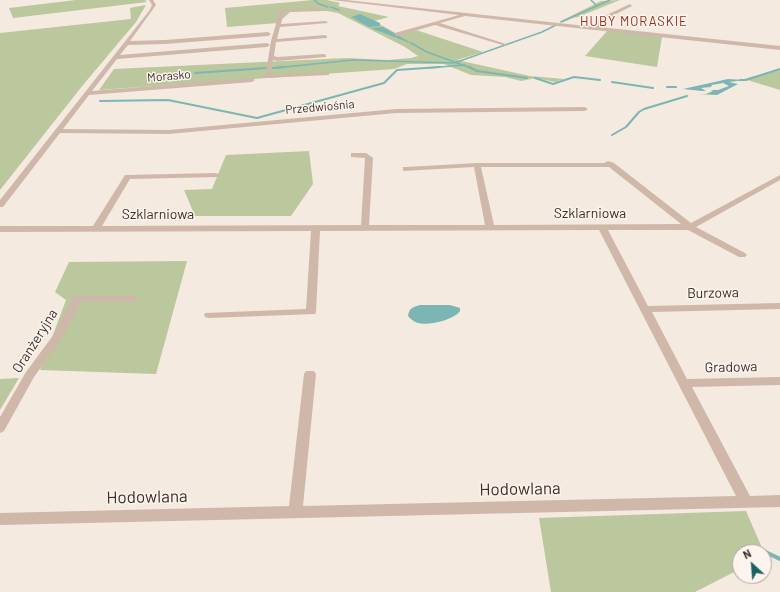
<!DOCTYPE html>
<html>
<head>
<meta charset="utf-8">
<style>
	body { margin:0 }
	#map { position:relative; width:780px; height:592px; overflow:hidden; background:#f5eae0; font-family:Barlow,sans-serif }
	canvas { display:block }
	.north { position:absolute; left:732px; top:544px; width:40px; height:40px; box-sizing:border-box; background:#fcf4ed; border:1px solid #afa59f; border-radius:50%; rotate:334deg; font-size:11px; font-weight:700; line-height:16px; text-align:center; color:#3c2e2a }
	.north::after { content:''; display:block; margin:auto; width:14px; height:18px; background:#1a6262; clip-path:polygon(50% 0,100% 100%,50% 72%,0 100%) }
</style>
</head>
<body>
<div id="map">
<canvas width="780" height="592"></canvas>
<div class="north">N</div>
</div>
<script>
const c = document.querySelector('canvas').getContext('2d');
c.lineJoin = 'round';
function paint(path, color) { c.fillStyle = color; c.fill(path, 'evenodd'); }
function stroke(path, color, width, dash) { c.strokeStyle = color; c.lineWidth = width; c.lineCap = dash ? 'butt' : 'round'; c.setLineDash(dash || []); c.stroke(path); }
function drawText(font, color, halo, rows, align = 'center') {
  c.font = font + ' Barlow,sans-serif'; c.lineWidth = 3; c.setLineDash([]); c.textBaseline = 'middle'; c.strokeStyle = halo; c.fillStyle = color; for (const [text, x, y, turn = 0] of rows) {
    c.save(); c.translate(x, y); c.rotate((+turn || 0) * Math.PI / 180); c.textAlign = isNaN(turn) ? turn : align; if (halo) c.strokeText(text, 0, 0); c.fillText(text, 0, 0); c.restore();
  }
}
paint(new Path2D(`
	M76,0H145L147,2L13,18L9,8Z
	M313,0H327L340,3L338,6L389,17L374,21L399,35L416,30L483,52L457,60L530,76L564,79L555,82L536,78L521,81L505,77L471,75L444,64H407L394,69L99,90L114,69L346,58L388,60L411,58L418,56L405,47L338,13L327,11L290,12L278,23L227,27L225,8Z
	M620,0L578,17C571,17 566,23 559,22L601,1Z
	M146,5L136,22L83,85L0,190V33L131,19L130,8Z
	M608,30L662,37L657,67L585,56Z
	M780,69V90L744,79Z
	M309,151L313,184L291,216H195L184,190L212,189L226,155Z
	M187,261L156,374L40,370L66,300L55,292L69,262Z
	M19,378L0,410V379Z
	M746,511L769,564L764,563V552H740V569L695,592H551L539,518Z`), '#bbc79d');
paint(new Path2D(`
	M360,14L380,23V26L369,27L351,17Z
	M383,27L415,45L371,28Z
	M728,79L745,80L729,82L738,84L717,95L697,94H706L713,91L711,90H718L729,86L723,83L712,85L711,87L701,88L706,91H702L683,89Z
	M420,305H450L460,308V311C454,320 428,326 418,323C415,322 410,319 408,316C409,308 413,307 420,305Z`), '#7bb6b4');
stroke(new Path2D(`
	M314,0L319,4L328,7
	M591,0L597,6
	M331,7L339,10
	M561,22L610,0
	M411,43L427,52L471,68
	M457,62L542,32L558,24
	M275,68L353,60L454,63
	M427,68L465,65`), '#7bb6b4', 1.5);
stroke(new Path2D(`
	M469,67L477,71L527,78
	M273,68L285,67
	M195,73L266,68
	M535,78L553,84L574,77L600,80
	M740,80H746L780,69
	M612,82L653,88
	M667,87H676
	M100,101L168,100L257,118L384,83L397,70L440,67
	M612,135L626,127L639,112L644,109L687,96`), '#7bb6b4', 2);
stroke(new Path2D(`
	M749,549L755,547L780,559`), '#7bb6b4', 4);
paint(new Path2D(`
	M149,0H153L156,5L130,41L165,40L268,32L271,34L268,36L165,44L128,45L120,55L267,43L270,45L267,47L117,59L92,91L252,78L255,80L252,82L89,95L63,129L169,130L396,109L585,107L588,109L585,111L396,113L169,134L60,133L3,207H0V200L149,11L152,5Z
	M332,0H346L595,27L600,18L630,4L632,6L604,20L599,27L780,46V50L465,16L440,23L506,44V46L435,25L397,36L395,35V33L459,15Z
	M319,8L321,10L284,12L281,24L326,21L328,23L280,27L277,39L325,35L327,36V38L276,42L274,56L277,57L324,54L326,55V57L277,61L273,60L270,75L327,72L329,73V75L265,78L271,41L280,10Z
	M351,153H366L373,158L369,225H485L474,167L403,171V167H406L477,163H604L608,161L614,163L691,223L780,175V180L696,227L745,253L747,255L745,257H739L688,230H608L648,306L780,303V309L652,312L687,379L780,377V385L692,387L750,496L780,495V507L0,525V513L289,506L304,374L306,371H314L316,374L303,506L736,496L599,230L320,231L316,312L315,314L209,318L205,317L204,315L205,313L306,309L311,231L0,232V226H93L125,175L216,173L220,175L219,177L130,179L102,226L361,225L365,158L351,157ZM481,167H609L681,224L494,225Z
	M78,295L135,296L140,299L135,302L81,301L64,335L34,377L4,431L0,433V417L26,372L54,334L73,298Z`), '#cfb8aa');
drawText('12px', '#3c2e2a', '#fcf4ed', [
	["Morasko",169,76,-5],
	["Przedwiośnia",320,107,-5]
]);
c.letterSpacing = '1px';
drawText('13px', '#942f1a', '#fcf4ed', [
	["HUBY MORASKIE",634,22]
]);
c.letterSpacing = '0px';
drawText('14px', '#3c2e2a', '#fcf4ed', [
	["Szklarniowa",590,213],
	["Szklarniowa",158,214],
	["Burzowa",713,293,-1],
	["Oranżeryjna",35,341,-58],
	["Gradowa",731,367,-1]
]);
drawText('17px', '#3c2e2a', '#fcf4ed', [
	["Hodowlana",520,489,-1],
	["Hodowlana",147,497,-1]
]);
</script>
</body>
</html>
